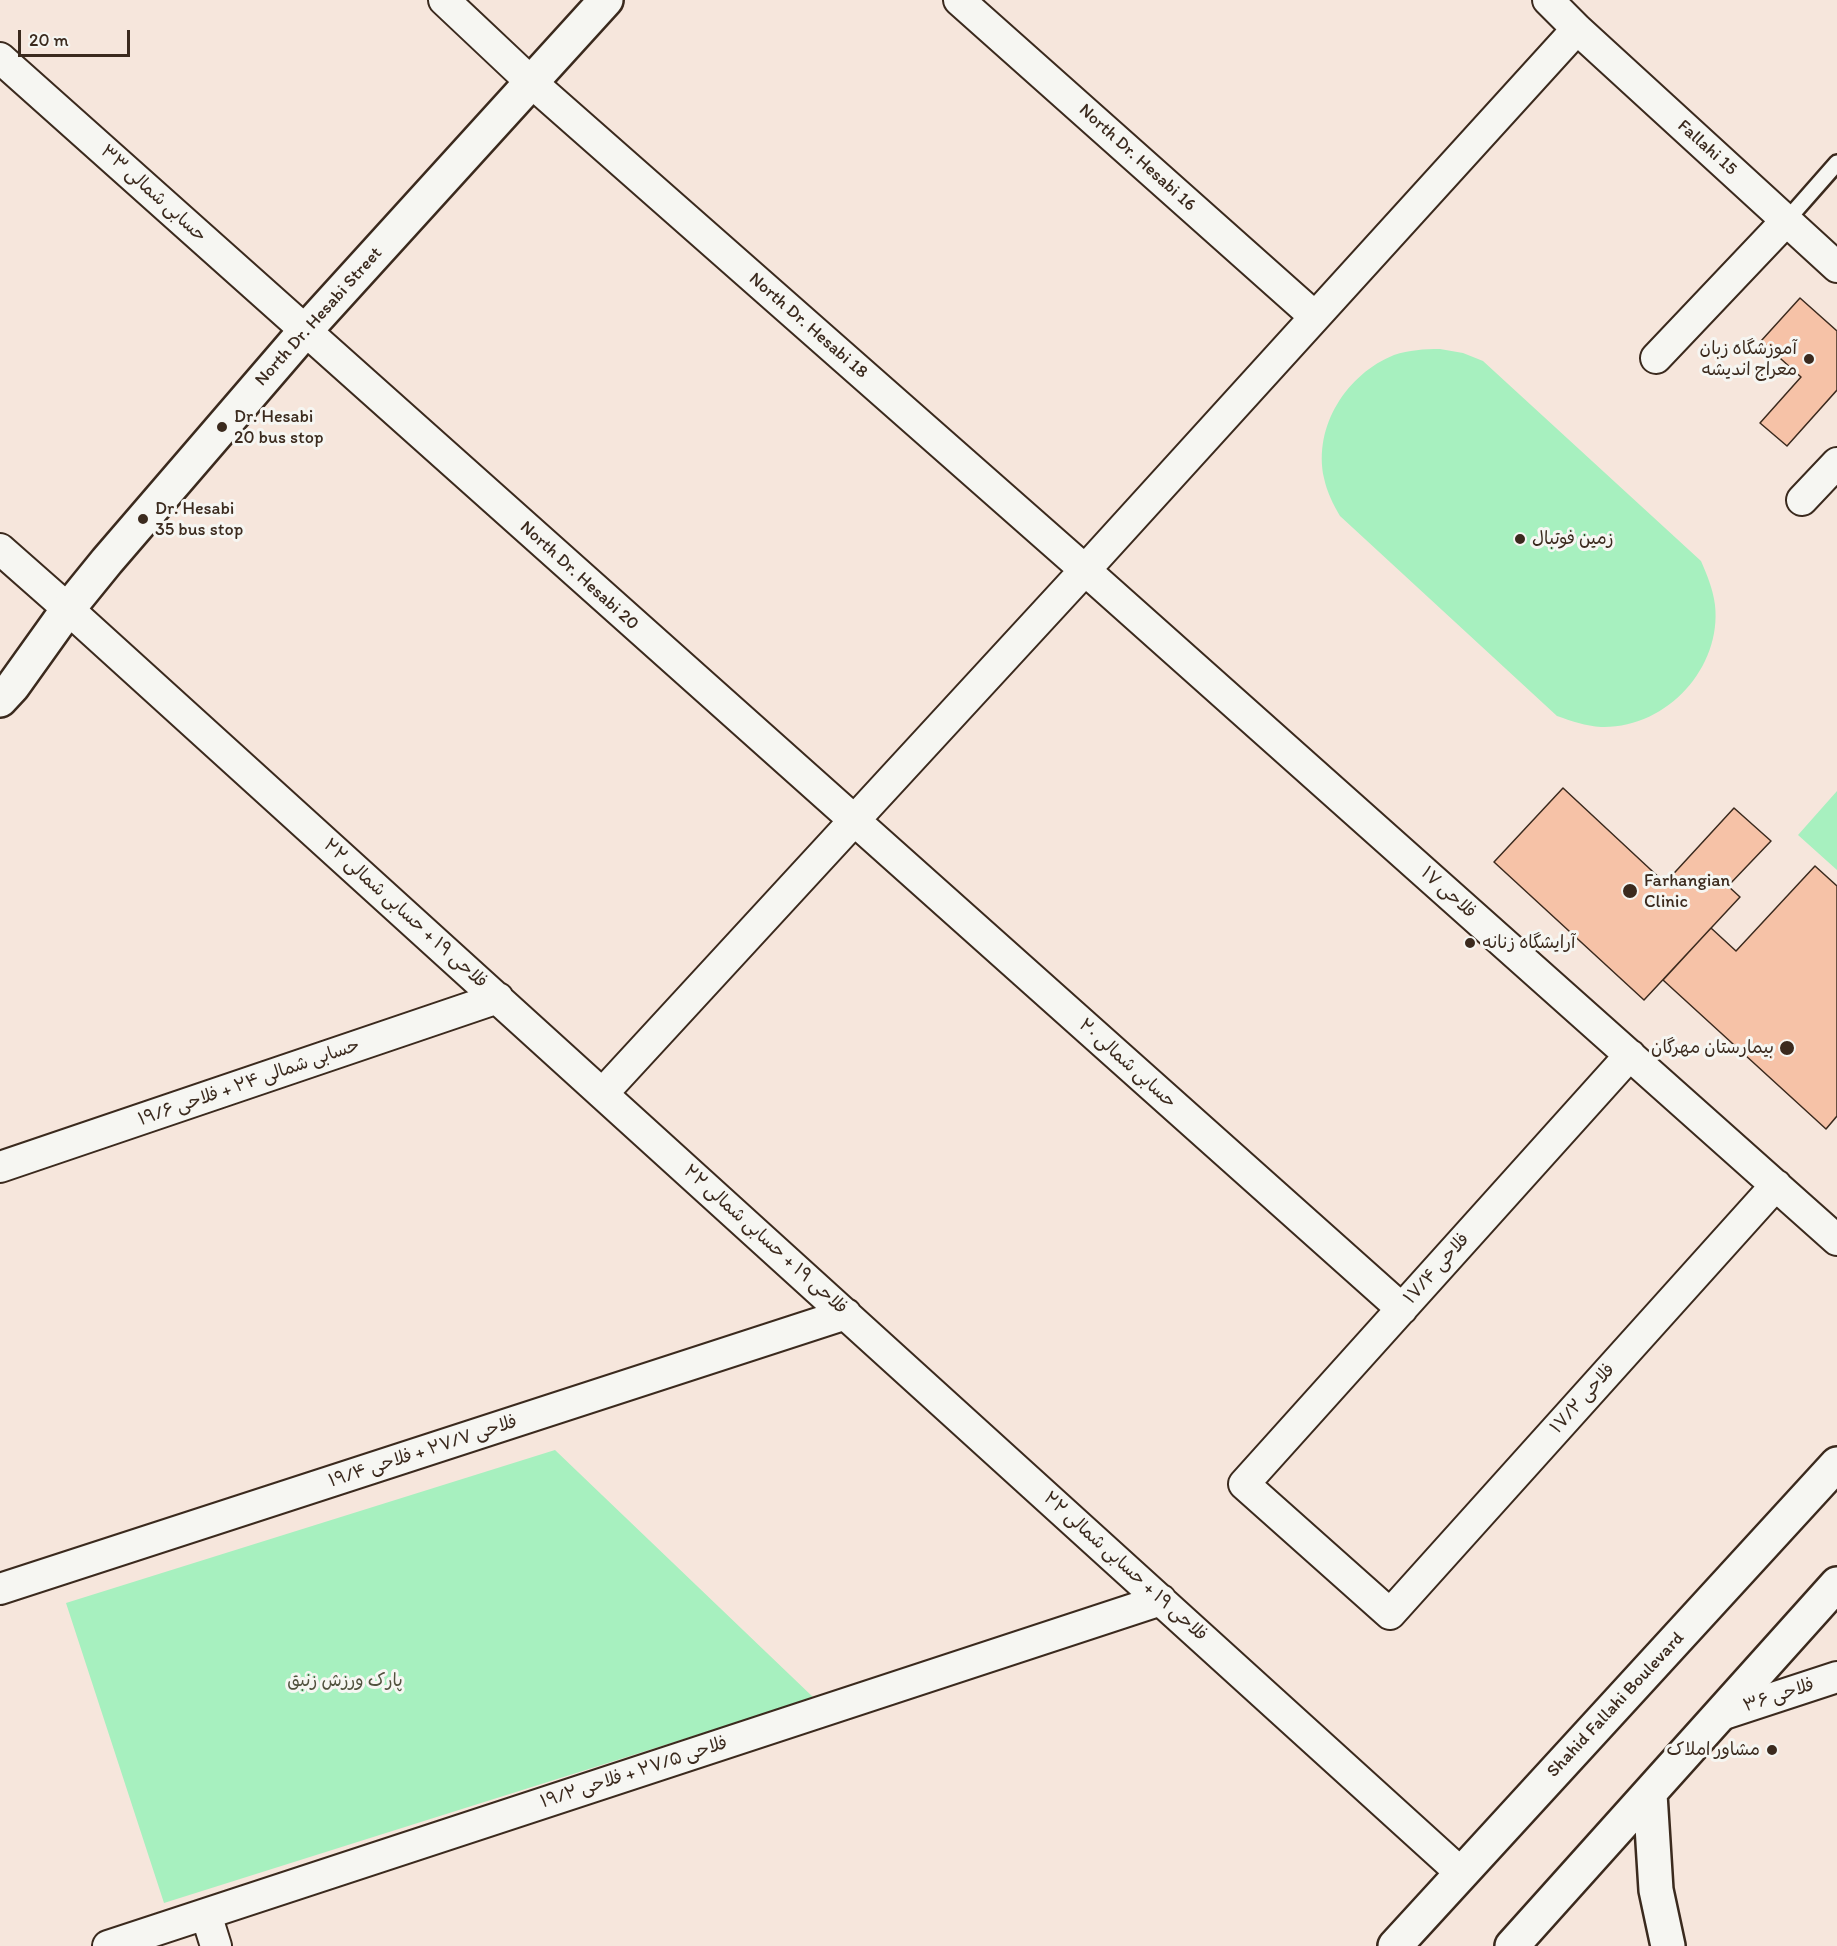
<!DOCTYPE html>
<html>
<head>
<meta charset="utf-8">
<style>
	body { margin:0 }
	#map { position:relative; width:1837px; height:1946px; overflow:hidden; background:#f6e6dc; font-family:Itim,sans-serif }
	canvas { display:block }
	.scale { position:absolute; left:18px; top:30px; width:112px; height:27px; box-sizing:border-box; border:3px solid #3b2a1e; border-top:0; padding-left:8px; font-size:18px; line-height:21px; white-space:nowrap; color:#3b2a1e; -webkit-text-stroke:4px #f6f6f2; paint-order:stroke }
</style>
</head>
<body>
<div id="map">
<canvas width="1837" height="1946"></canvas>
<div class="scale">20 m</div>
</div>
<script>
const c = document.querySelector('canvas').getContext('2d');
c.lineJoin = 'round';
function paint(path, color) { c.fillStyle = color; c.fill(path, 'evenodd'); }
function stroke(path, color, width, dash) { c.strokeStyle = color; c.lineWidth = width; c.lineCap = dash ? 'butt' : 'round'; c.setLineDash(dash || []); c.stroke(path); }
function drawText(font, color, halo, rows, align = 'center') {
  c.font = font + ' Itim,"Playpen Sans Arabic",sans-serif'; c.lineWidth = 6; c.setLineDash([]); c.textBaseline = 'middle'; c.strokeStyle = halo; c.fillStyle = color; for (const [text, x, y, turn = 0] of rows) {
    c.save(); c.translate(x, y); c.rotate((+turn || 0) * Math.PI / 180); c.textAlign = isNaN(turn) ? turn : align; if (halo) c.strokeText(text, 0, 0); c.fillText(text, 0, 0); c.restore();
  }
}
paint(new Path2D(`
	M1440,349L1463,353L1483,361L1701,561C1707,575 1713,589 1715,605C1722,668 1666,729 1601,727C1586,726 1571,721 1557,716L1340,516C1333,504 1327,492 1324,478C1313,426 1347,374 1394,355C1409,350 1424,349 1440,349Z
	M1837,791V870L1798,835Z
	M555,1450L814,1698L164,1903L66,1603Z`), '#a7f0bf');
const building = new Path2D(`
	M1800,298L1837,331V390L1787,446L1760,423L1801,377L1761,341Z
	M1563,788L1665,883L1734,808L1771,841L1728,886L1740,897L1644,1000L1494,862Z
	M1815,866L1837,886V1116L1826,1129L1663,980L1711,928L1736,951Z`);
paint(building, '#f6c2a7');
stroke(building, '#3b2a1e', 1.5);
const lane = new Path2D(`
	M1786,221L1837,163`);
const street = new Path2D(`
	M444,0L531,82L1085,570L1837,1240
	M959,0L1314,316
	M1548,0L1577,29L1837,267
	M0,58L1402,1309
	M1656,358L1786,221
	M1802,500L1837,463
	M0,549L68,609L1461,1873
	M1630,1055L1244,1484L1390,1614L1776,1185
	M603,1093L1085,570L1577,29
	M0,1167L498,998
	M0,1589L846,1314
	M1721,1715L1837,1677
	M206,1914L216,1946
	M108,1946L1161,1600`);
const secondary = new Path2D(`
	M0,700L13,686L68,609L107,561L305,331L606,0
	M1650,1794L1656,1890L1668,1946
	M1395,1946L1837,1464
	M1512,1946L1837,1584`);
stroke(lane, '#3b2a1e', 20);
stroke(street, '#3b2a1e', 34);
stroke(secondary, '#3b2a1e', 38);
stroke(lane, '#f6f6f2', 15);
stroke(street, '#f6f6f2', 30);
stroke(secondary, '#f6f6f2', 33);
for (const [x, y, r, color] of [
	[1809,359,6,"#3b2a1e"],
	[222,427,6,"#3b2a1e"],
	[143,519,6,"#3b2a1e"],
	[1520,539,6,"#3b2a1e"],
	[1630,891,8,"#3b2a1e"],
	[1470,943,6,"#3b2a1e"],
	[1787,1048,8,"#3b2a1e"],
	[1772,1750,6,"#3b2a1e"]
]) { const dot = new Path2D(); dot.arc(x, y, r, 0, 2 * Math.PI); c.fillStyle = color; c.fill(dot); stroke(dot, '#f6f6f2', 2); }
drawText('18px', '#3b2a1e', '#f6f6f2', [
	["Fallahi 15",1707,148,42],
	["North Dr. Hesabi 16",1137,158,42],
	["حسابی شمالی ۳۳",153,194,42],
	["North Dr. Hesabi Street",319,317,-48],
	["North Dr. Hesabi 18",808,326,41],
	["North Dr. Hesabi 20",579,576,42],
	["فلاحی ۱۷",1448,893,42],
	["فلاحی ۱۹ + حسابی شمالی ۲۲",405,914,42],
	["حسابی شمالی ۲۰",1127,1064,42],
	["حسابی شمالی ۲۴ + فلاحی ۱۹/۶",249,1083,-19],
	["فلاحی ۱۹ + حسابی شمالی ۲۲",765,1240,42],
	["فلاحی ۱۷/۴",1437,1269,-48],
	["فلاحی ۱۷/۲",1583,1399,-48],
	["فلاحی ۲۷/۷ + فلاحی ۱۹/۴",423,1452,-18],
	["فلاحی ۱۹ + حسابی شمالی ۲۲",1125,1567,42],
	["فلاحی ۳۶",1779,1696,-18],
	["Shahid Fallahi Boulevard",1616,1705,-47],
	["فلاحی ۲۷/۵ + فلاحی ۱۹/۲",634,1773,-18]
]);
drawText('18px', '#3b2a1e', '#f6f6f2', [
	["آموزشگاه زبان",1797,349,"right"],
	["معراج اندیشه",1797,370,"right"],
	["Dr. Hesabi",234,417],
	["20 bus stop",234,438],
	["Dr. Hesabi",155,509],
	["35 bus stop",155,530],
	["زمین فوتبال",1532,539],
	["Farhangian",1644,881],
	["Clinic",1644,902],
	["آرایشگاه زنانه",1482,943],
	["بیمارستان مهرگان",1774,1048,"right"],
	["مشاور املاک",1760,1750,"right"]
], 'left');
drawText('18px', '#51523e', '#f6f6f2', [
	["پارک ورزش زنبق",345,1681]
]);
</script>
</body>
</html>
